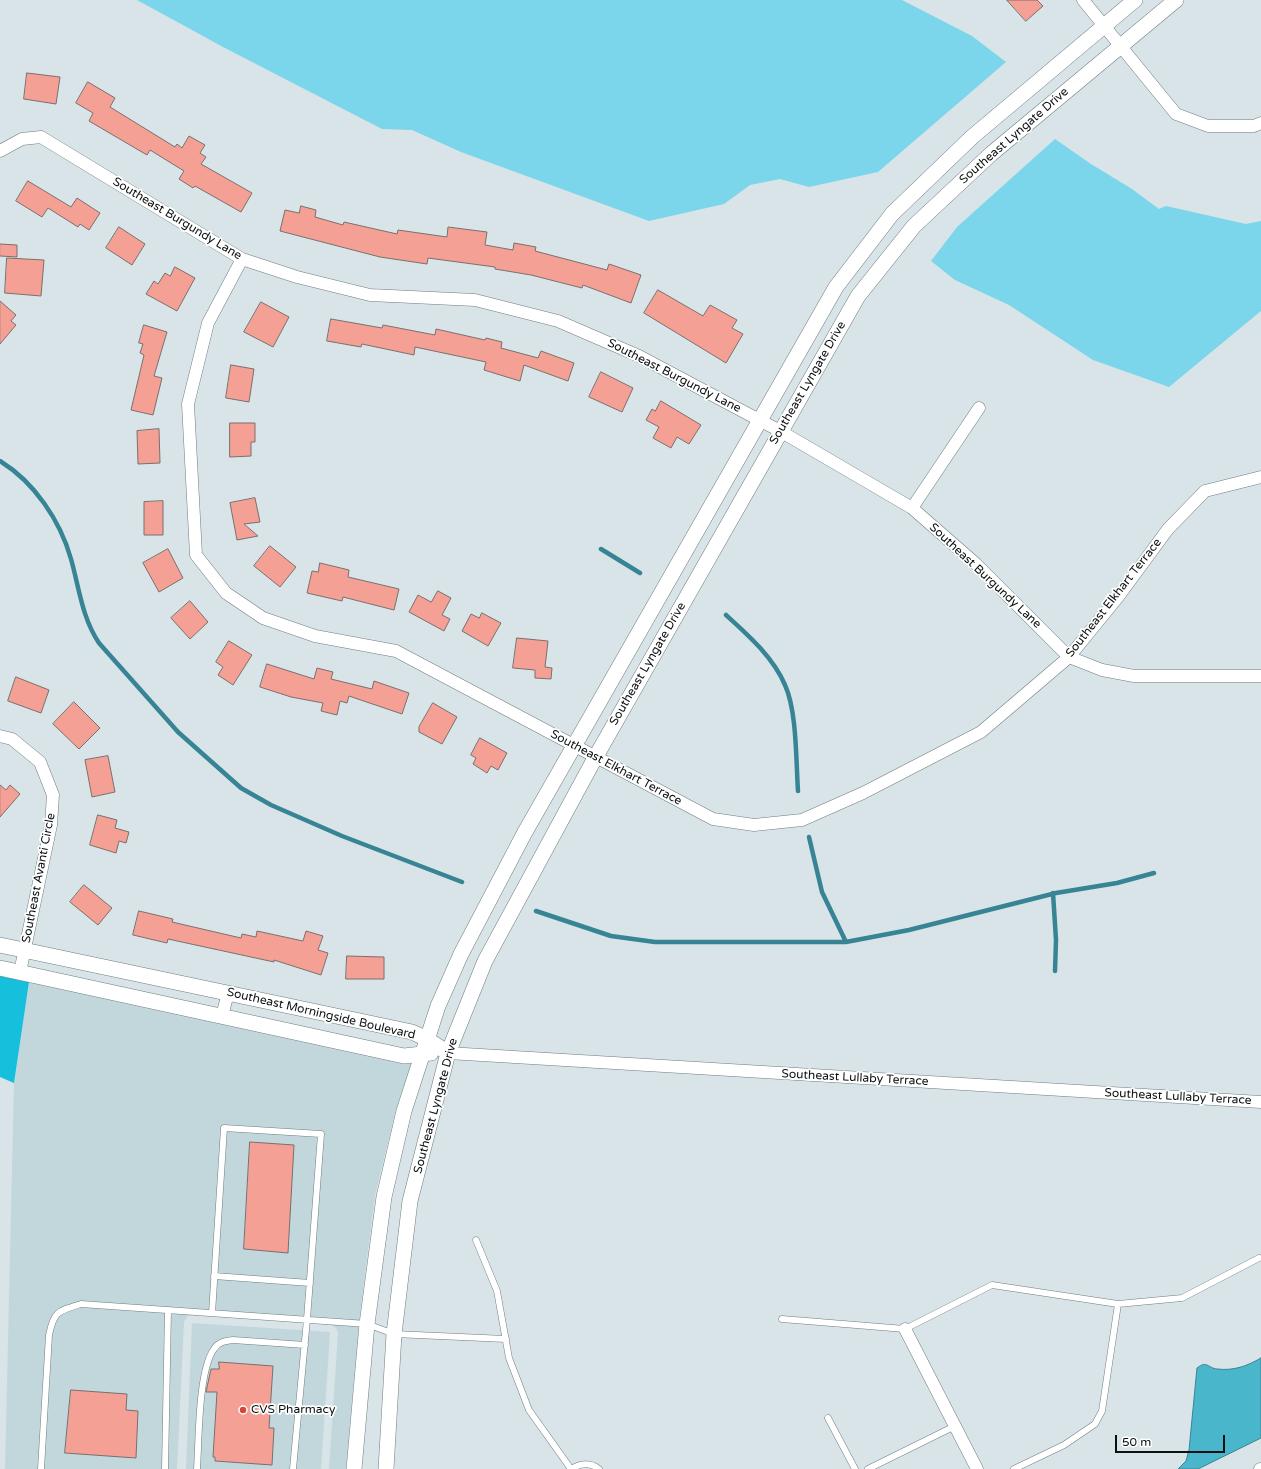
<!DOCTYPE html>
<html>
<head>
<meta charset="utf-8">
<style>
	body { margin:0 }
	#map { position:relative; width:1261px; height:1469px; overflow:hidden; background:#d8e4e7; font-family:"Varela Round",sans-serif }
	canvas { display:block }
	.scale { position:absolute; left:1115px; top:1435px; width:110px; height:18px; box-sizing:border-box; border:2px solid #0c1011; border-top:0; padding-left:5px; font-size:12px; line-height:14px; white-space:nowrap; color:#0c1011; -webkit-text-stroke:3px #fff; paint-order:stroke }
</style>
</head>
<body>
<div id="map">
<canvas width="1261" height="1469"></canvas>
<div class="scale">50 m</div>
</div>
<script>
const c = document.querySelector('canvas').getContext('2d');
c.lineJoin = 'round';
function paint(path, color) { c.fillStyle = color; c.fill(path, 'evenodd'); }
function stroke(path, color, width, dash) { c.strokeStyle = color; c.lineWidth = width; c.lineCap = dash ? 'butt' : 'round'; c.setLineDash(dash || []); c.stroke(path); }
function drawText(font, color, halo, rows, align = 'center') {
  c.font = font + ' "Varela Round",sans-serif'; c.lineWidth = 3.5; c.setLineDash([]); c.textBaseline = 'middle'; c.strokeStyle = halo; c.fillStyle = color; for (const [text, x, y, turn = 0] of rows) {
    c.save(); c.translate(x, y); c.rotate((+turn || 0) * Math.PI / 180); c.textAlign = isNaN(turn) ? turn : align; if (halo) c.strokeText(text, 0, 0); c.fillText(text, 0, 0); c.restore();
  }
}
paint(new Path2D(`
	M29,982L403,1064H411L396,1109L375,1195L359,1322L346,1469H329L338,1333L336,1328L329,1324L192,1315L187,1317L184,1322L177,1469H5L14,1083Z
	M192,1323L330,1332L321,1469H186Z`), '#c2d7dc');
paint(new Path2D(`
	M137,0H902L972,36L1006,62L878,172L809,187L780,179L750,185L724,204L649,221L461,152L412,130L382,129L223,47Z
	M1055,139L1091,164L1132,189L1159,209L1166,206L1246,224L1261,221V311L1169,387L1093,360L1009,305L955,280L931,261L957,227Z`), '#7bd6eb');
paint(new Path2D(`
	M0,976L29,982L14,1083L0,1077Z`), '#16bfdc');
const water = new Path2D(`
	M1261,1358V1438L1198,1469H1178L1186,1461L1189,1450L1197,1368C1207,1360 1208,1368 1217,1369C1234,1371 1247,1366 1261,1358Z`);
paint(water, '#4ab6cc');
stroke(water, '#378494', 1);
stroke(new Path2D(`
	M0,461C34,482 60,520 71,559C79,587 82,618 99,643L178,732L241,788L271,805L342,836L462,882
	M601,549L640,573
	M726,615C748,635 773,657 785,685C797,711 796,762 798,791
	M809,837L822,892L846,942
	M1053,893L1056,940L1055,971
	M536,911L611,936L655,942H846L909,930L1056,893L1117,883L1154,873`), '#378494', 4.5);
const building = new Path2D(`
	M1007,0H1037L1043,6L1026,21Z
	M27,73L60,77L56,104L24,99Z
	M88,82L115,98L110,107L175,147L177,144L182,148L189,136L205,145L200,153L206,157L201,164L252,193L241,212L195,186L193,188L179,179L184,171L150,150L147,155L89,121L93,113L76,103Z
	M28,181L71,207L77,198L100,213L89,230L80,224L78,227L48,208L42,217L16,201Z
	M301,206L316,210L315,217L343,225L344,222L397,234L398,230L447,237L448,227L487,232L485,245L513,250L514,243L536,247L535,251L607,270L609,264L641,275L631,303L583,285L582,288L531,275L495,269V267L428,258L427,264L380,257L280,231L285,210L299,213Z
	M119,227L145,244L132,265L106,248Z
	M0,244L17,245V257L0,256Z
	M7,258L44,260L41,296L5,293Z
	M175,267L195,278L177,311L146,294L154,281L158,284L165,273L170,276Z
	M658,290L703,316L710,305L737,320L732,328L743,334L726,363L644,313Z
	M0,301L16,315L11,321L16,325L0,344Z
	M261,302L289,317L273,347L244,332Z
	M331,319L382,328L383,325L435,335L436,329L485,340L486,338L502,342L501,348L538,358L541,351L574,363L568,381L524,365L520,381L484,370L486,362L415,347L414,355L362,344L361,347L327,341Z
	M144,325L167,332L154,376L162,378L153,415L131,410L144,355L140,353L143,344L139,343Z
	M231,365L254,369L249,402L226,398Z
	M601,372L633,388L622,412L589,397Z
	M661,401L701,425L689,444L677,437L671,448L653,438L659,427L646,420L652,409L655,411Z
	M230,423H255V442H251V456L230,457Z
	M159,429L160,463L138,464L137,431Z
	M255,498L260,522L244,524L258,536L237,540L230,503Z
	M163,501V535H144V502Z
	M270,546L296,567L280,587L254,566Z
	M168,549L183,578L159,592L143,563Z
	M320,563L349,570L348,577L399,589L394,610L343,597L342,601L307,593L312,571L318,572Z
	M438,591L451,598L442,615L450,619L444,631L409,612L418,595L431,602Z
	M190,601L208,622L190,639L171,618Z
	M482,613L501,623L488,646L462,631L471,614L479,618Z
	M517,638L548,641L545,667L552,668L551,679L535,678V670L513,668Z
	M229,641L252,655L233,685L218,675L223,667L216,662Z
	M267,664L314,679L317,668L333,672L331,679L372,689L374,681L409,693L402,714L349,696L347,703L340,701L337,715L321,711L323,703L291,697L260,687Z
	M16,677L49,690L41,713L8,701Z
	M74,702L100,728L79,749L53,724Z
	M433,703L457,717L442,744L419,732V727Z
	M480,738L507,753L498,770L491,766L487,773L473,764L476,758L471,755Z
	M108,756L115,792L92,797L85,760Z
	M0,785L6,790L10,785L20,794L0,817Z
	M98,815L117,820L115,828L129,832L126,843L119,841L116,853L90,845Z
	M84,885L112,908L98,925L70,902Z
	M139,911L173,919L172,922L241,938L242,934L256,937L257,931L303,941L306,931L323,936L318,950L328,953L321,975L274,960V962L168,939L167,943L133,935Z
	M347,956L384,957V979H346Z
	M250,1142L294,1145L288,1253L244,1249Z
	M219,1362L273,1366L269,1428H274L272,1465L215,1461V1457H213L217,1392H206L211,1369H219Z
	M71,1390L127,1394L126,1410L138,1411L136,1458L65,1453Z`);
paint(building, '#f4a094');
stroke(building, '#7a6f6e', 1);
const service = new Path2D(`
	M476,1240L497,1291L509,1358L529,1410L571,1469
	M214,1276L310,1283
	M212,1313L224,1128L321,1134L307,1319L293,1469
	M782,1319L905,1329L992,1285L1118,1304L1182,1298L1259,1258
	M828,1418L855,1469
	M41,1469L49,1335C54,1311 58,1311 81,1304L367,1324L394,1334L506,1339
	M165,1469L168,1310
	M197,1469C199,1441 198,1371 214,1349C218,1342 225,1341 233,1340L305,1345
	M571,1469C581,1463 590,1462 599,1469
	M868,1469L955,1426
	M1014,1469L1064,1445L1095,1424L1102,1411L1118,1304`);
const minor = new Path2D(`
	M1083,0L1176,114L1208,126H1254L1261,123
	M0,151L22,139L41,137L242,259L297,277L370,295L475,300L558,321L639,356L780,431L912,508L976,564L1069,657L1102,670L1134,676H1261
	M242,259L208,323L188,404L196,555L226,593L263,618L315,636L396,651L713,819L754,825L802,820L863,793L981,732L1069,657L1118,597L1168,529L1205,491L1261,477
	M912,508L979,408
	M0,736L12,739L40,762L53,795L51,825L20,972
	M222,1016L228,993
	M448,1053L1261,1102
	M905,1329L977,1469
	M1260,1469H1261`);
const tertiary = new Path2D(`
	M0,945L412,1032L427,1039L448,1053
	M0,968L404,1056L431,1053
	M354,1469L367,1324L384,1197L404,1111L438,1006L461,954L525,832L836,287L892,214L972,137L1135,0
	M386,1469L394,1334L410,1201L448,1053L485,961L595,758L858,296L914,226L991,154L1176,0`);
stroke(service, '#717c7e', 7);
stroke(minor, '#717c7e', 13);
stroke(tertiary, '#717c7e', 16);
stroke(service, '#fff', 6);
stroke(minor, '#fff', 12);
stroke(tertiary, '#fff', 15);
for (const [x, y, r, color] of [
	[243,1410,4,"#d5473d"]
]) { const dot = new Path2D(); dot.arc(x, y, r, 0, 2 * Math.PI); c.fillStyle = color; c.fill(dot); stroke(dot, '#fff', 1.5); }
drawText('12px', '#0c1011', '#fff', [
	["Southeast Lyngate Drive",1014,136,-41],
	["Southeast Burgundy Lane",177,219,31],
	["Southeast Burgundy Lane",674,376,27],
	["Southeast Lyngate Drive",808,383,-60],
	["Southeast Burgundy Lane",985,576,43],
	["Southeast Elkhart Terrace",1114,598,-52],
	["Southeast Lyngate Drive",648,664,-60],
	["Southeast Elkhart Terrace",616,768,28],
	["Southeast Avanti Circle",39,878,-79],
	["Southeast Morningside Boulevard",321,1014,13],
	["Southeast Lullaby Terrace",855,1078,3],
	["Southeast Lullaby Terrace",1178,1097,3],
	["Southeast Lyngate Drive",436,1106,-75]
]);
drawText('12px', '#0c1011', '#fff', [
	["CVS Pharmacy",251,1410]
], 'left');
</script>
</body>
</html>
